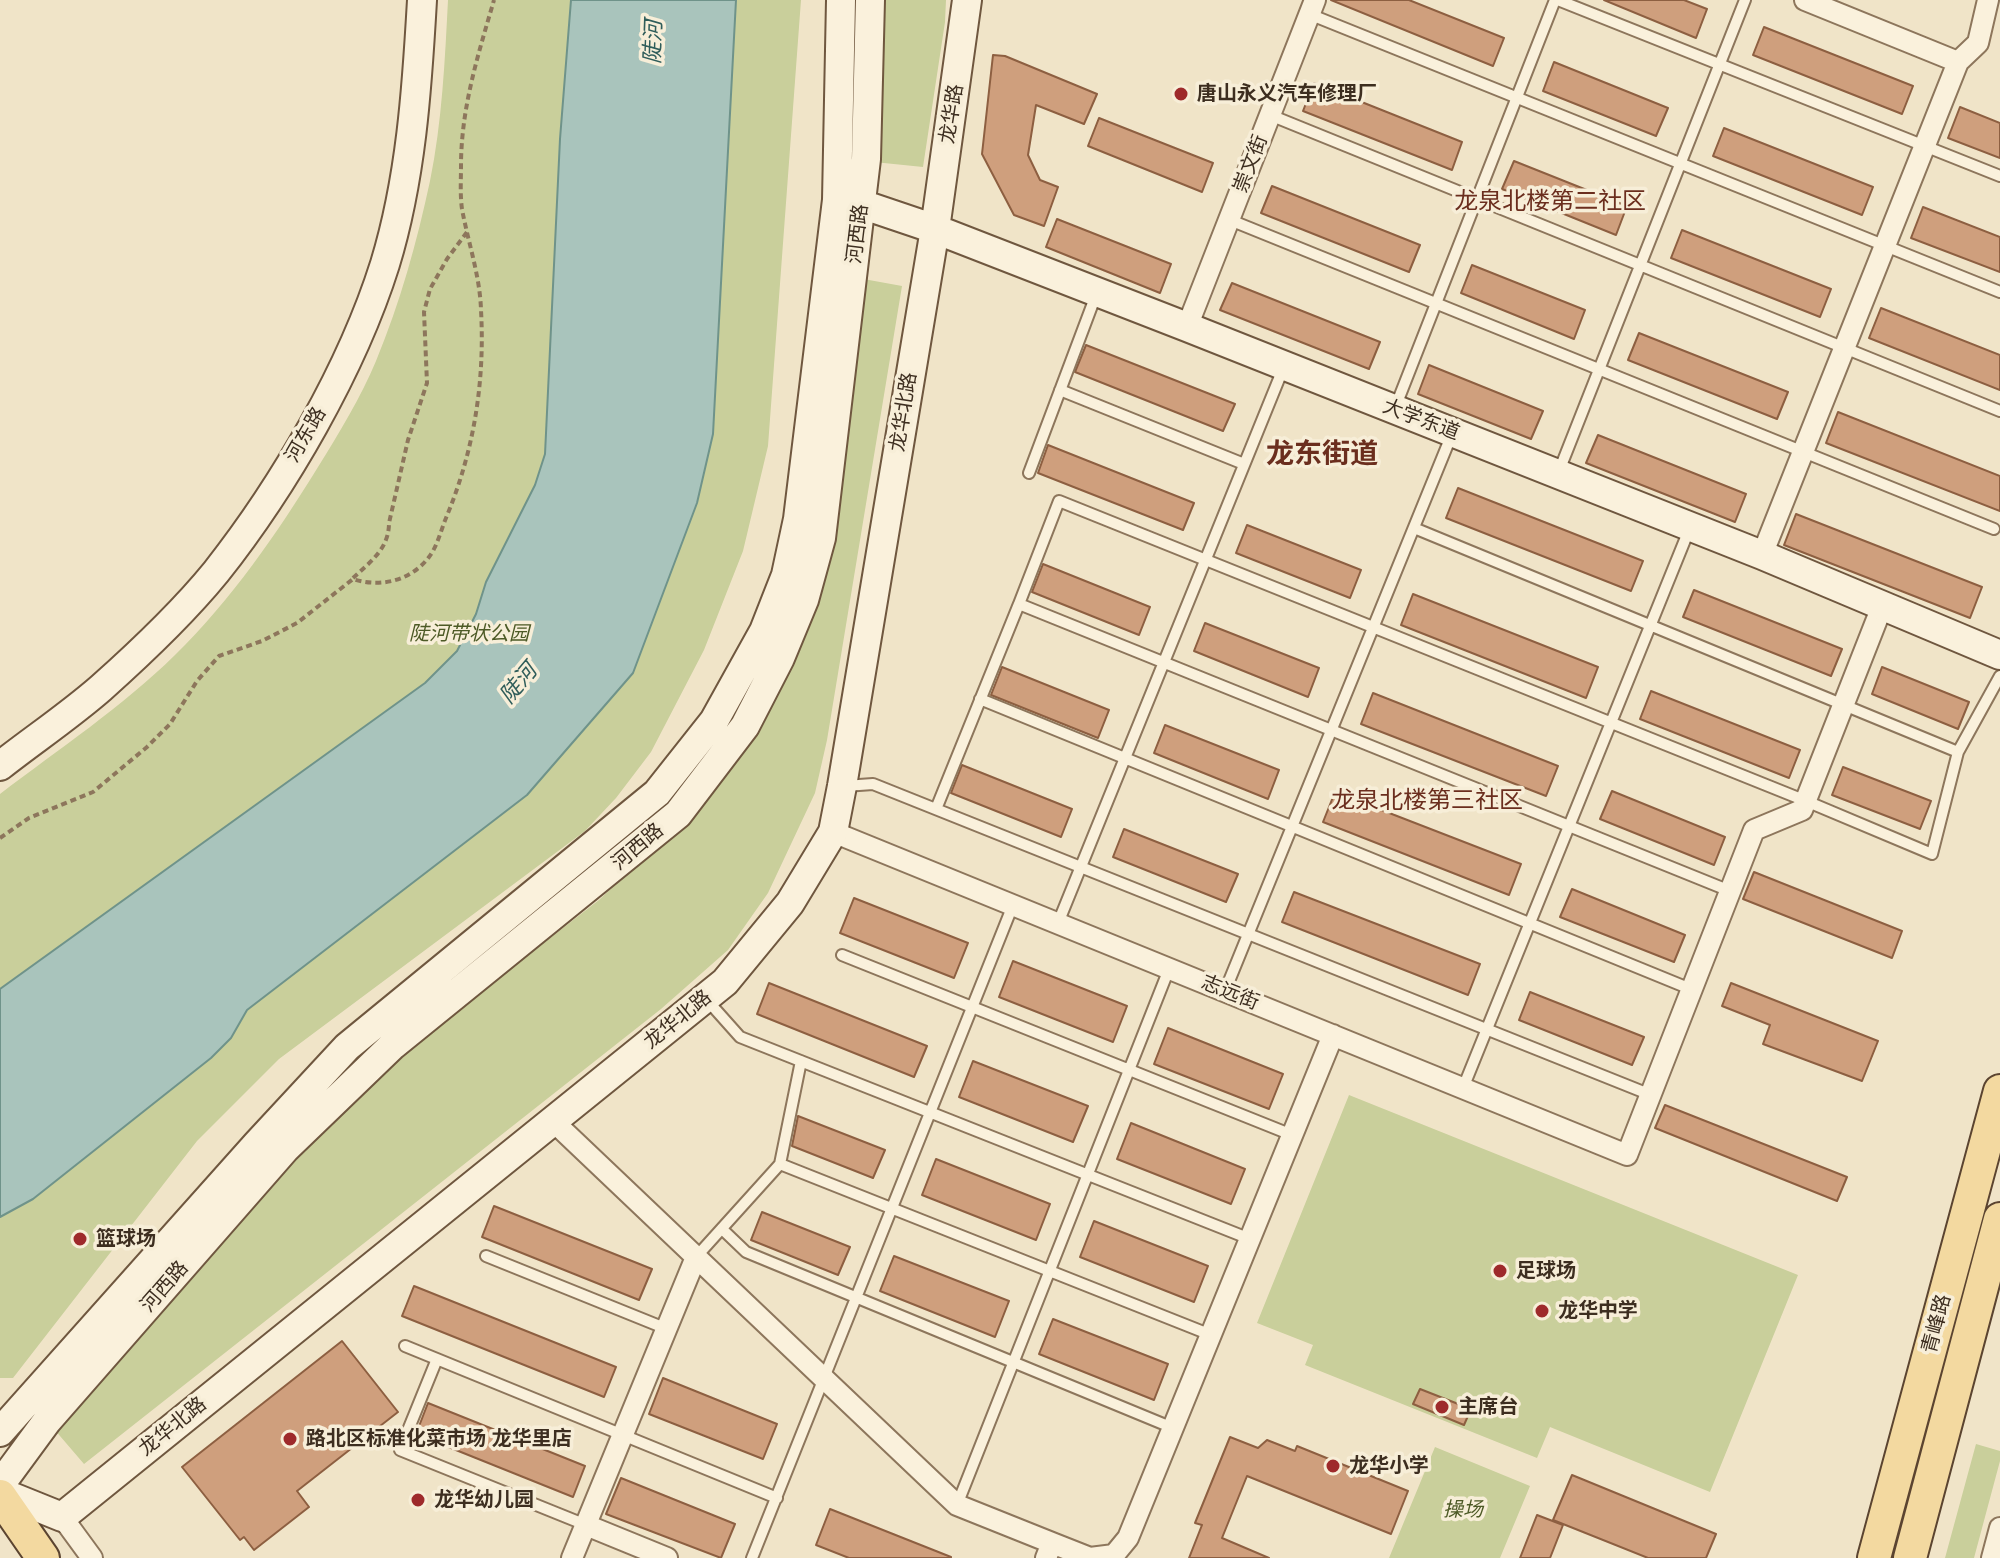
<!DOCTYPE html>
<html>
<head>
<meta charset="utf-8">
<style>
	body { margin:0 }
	canvas { display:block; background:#f0e4c8 }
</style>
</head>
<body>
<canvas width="2000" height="1558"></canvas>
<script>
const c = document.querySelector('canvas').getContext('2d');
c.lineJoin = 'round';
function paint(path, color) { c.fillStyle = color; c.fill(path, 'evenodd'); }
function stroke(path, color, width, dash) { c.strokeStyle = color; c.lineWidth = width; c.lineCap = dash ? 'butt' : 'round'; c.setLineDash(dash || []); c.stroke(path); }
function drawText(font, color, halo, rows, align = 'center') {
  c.font = font + ' "PT Serif","Noto Sans SC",serif'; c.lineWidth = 7; c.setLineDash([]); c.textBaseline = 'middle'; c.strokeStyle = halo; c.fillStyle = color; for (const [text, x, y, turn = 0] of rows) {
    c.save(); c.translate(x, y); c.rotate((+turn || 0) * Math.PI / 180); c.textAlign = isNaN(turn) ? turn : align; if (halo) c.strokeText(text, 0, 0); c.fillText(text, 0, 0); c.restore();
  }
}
paint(new Path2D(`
	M448,0H801L768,446L743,551L704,650L651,752L616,798L585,831L279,1059L197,1141L13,1378H0V794C59,749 122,707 175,655C232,599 276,535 318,467C339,433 361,397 376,361C400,303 417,242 430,181C442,123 445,59 448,0Z
	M873,0H946L945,22L923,167L874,162Z
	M858,278L902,286L827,740L815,793L768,893L728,950L661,1009L84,1464L54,1429L276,1169L376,1073L599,900L644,857L788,662Z
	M1349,1095L1798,1275L1710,1492L1550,1427L1537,1458L1305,1365L1313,1345L1257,1323Z
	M1976,1444L2000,1451V1461L1974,1558H1945Z
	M1435,1447L1530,1486L1500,1558H1389Z`), '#c9cf9b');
const water = new Path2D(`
	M571,0H736L713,434L697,503L633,673L527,795L247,1010L231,1038L211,1058L33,1199L0,1217V989L425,683L457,651L476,614L486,582L535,485L545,454L560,139Z`);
paint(water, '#a9c4bc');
stroke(water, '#6f938a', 2);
const building = new Path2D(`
	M1331,0H1409L1504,38L1493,66Z
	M1604,0H1684L1707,9L1696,38Z
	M1764,27L1913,86L1902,114L1753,55Z
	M993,55L1005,56L1097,94L1084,124L1036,105L1028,155L1040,180L1058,187L1044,226L1014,215L982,154Z
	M1554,62L1668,108L1656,136L1543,91Z
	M1314,83L1462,142L1452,170L1303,111Z
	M1960,107L2000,123V158L1948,138Z
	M1099,118L1213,163L1202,192L1088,146Z
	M1724,128L1873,187L1862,215L1713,156Z
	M1514,161L1627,206L1616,235L1502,189Z
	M1272,186L1420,245L1409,272L1261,213Z
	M1923,207L2000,237V272L1911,238Z
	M1057,219L1171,264L1160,293L1046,247Z
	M1682,230L1831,289L1820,317L1671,258Z
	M1472,265L1585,310L1574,339L1461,293Z
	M1232,283L1380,342L1369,369L1220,310Z
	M1881,308L2000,355V390L1869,338Z
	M1639,333L1788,392L1777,419L1628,360Z
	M1086,345L1235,404L1223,431L1075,372Z
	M1429,365L1543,411L1531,439L1418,394Z
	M1838,412L2000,476V511L1826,443Z
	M1598,435L1746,494L1735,522L1586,463Z
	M1048,445L1194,503L1183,530L1038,473Z
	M1458,488L1643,561L1631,591L1446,518Z
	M1796,514L1982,587L1970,618L1784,545Z
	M1247,525L1361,570L1350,598L1236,553Z
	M1043,564L1150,607L1139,635L1032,592Z
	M1694,590L1842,649L1831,676L1683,617Z
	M1413,594L1598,667L1586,698L1401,625Z
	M1205,623L1319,668L1308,697L1194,651Z
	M1002,667L1109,710L1098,738L991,695Z
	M1882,667L1969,702L1958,729L1872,694Z
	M1651,691L1800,750L1789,778L1640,719Z
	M1373,693L1558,766L1546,796L1361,724Z
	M1165,725L1279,770L1268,799L1154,753Z
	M962,765L1072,809L1061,837L951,793Z
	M1843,767L1931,801L1920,829L1832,795Z
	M1612,791L1725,837L1714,865L1600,819Z
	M1335,792L1521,864L1509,895L1323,822Z
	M1124,829L1238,874L1226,902L1113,857Z
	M1754,872L1902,931L1892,958L1743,899Z
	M1572,889L1685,935L1674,962L1560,917Z
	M1294,892L1480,964L1468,995L1282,922Z
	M854,898L968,943L954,978L840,933Z
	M1013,961L1127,1006L1113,1042L999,997Z
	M769,983L927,1046L914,1077L757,1014Z
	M1731,983L1878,1041L1862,1081L1763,1044L1770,1025L1722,1006Z
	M1530,992L1644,1037L1632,1065L1519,1020Z
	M1168,1028L1283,1074L1269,1109L1154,1064Z
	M973,1061L1088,1106L1073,1142L959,1097Z
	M1665,1105L1847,1177L1837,1201L1655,1128Z
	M798,1116L885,1150L873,1178L792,1146Z
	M1131,1123L1245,1169L1231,1204L1117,1159Z
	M936,1159L1050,1204L1036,1240L922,1195Z
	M494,1206L652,1269L639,1300L482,1237Z
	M762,1212L850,1247L838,1275L751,1240Z
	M1094,1221L1208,1266L1194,1302L1080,1257Z
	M894,1256L1009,1301L995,1337L880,1291Z
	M414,1286L616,1367L604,1397L402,1316Z
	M1053,1319L1168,1364L1154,1400L1039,1354Z
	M342,1341L398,1412L297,1491L309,1507L254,1550L244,1537L240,1540L182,1467Z
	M663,1378L777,1424L763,1459L649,1414Z
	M1420,1389L1471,1409L1464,1425L1413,1404Z
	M428,1403L585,1466L573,1497L416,1434Z
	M1230,1437L1258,1448L1267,1440L1295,1451L1297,1446L1408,1491L1391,1534L1247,1476L1222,1538L1269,1558H1189L1202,1525L1195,1523Z
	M1572,1475L1716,1534L1706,1558H1648L1553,1520Z
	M621,1478L735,1524L721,1558L606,1514Z
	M830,1509L951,1557V1558H849L816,1545Z
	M1537,1515L1563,1525L1550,1558H1520Z`);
paint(building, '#cf9f7d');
stroke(building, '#8d5f41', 2);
const lane = new Path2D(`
	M1558,0L2000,176
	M1309,14L2000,292
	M1270,115L2000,411
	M1230,220L1994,529
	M1060,390L1244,464
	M1395,408L1555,0
	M1559,471L1745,0
	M1029,473L1096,295
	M1414,528L1958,752
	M1019,604L1059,501L1806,801L1932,854L1958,752L2000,676
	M980,699L1693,990
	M845,786L873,784L1651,1095
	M936,809L1019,604L1730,891
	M1058,923L1283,369
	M842,955L1292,1135
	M1225,991L1452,434
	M707,1000L740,1037L1250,1239
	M1463,1088L1689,530
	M780,1164L1211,1335
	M722,1229L746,1252L1173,1428
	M486,1256L667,1329
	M696,1257L780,1164L801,1061
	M405,1346L777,1498
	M437,1359L400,1450L586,1525
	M957,1505L1169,969
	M752,1558L1013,905`);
const street = new Path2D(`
	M1805,0L1958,62
	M1187,327L1315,0
	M1762,555L1958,62L1978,43L1988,0
	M833,832L1627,1155L1754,830L1802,810L1883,604
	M554,1122L957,1505L1052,1543
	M62,1517L92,1558
	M586,1525L667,1558
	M572,1558L696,1257
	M1046,1558L1052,1543L1090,1558L1114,1555L1128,1538L1333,1035
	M1992,1558L2000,1528`);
const secondary = new Path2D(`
	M843,201L861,204L935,229L1187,327L1762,555L2000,655
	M0,766C33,740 69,716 101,688C138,655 185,610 216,572C284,486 352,369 385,264C411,179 417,89 422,0
	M0,1432L257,1144L347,1047L657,793L714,721L764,631L786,575L798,519L837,200L841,0
	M0,1485L47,1421L285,1149L393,1045L678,814L745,726L780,658L804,600L821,538L866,159L870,0
	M0,1492L62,1517L725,982L790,903L833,832L842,786L935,229L967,0`);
const primary = new Path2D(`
	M0,1496L43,1558
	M1874,1558L2000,1091
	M1910,1558L2000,1219`);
stroke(lane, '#8d765c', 14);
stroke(street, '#8d765c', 24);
stroke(secondary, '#6f573f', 32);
stroke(primary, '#5b4430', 36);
stroke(new Path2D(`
	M353,578C370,562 389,549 389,523L408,440L427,383L424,312L430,289L447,259L467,232
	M0,838L29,818L93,792L147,747L170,724L197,681L219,656L262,641L297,623L353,579C380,588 411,581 429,557C437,547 441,530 446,518C474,451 485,382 481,310C480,276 468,242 462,209C460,195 461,180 461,166C461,108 478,55 494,0`), '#8d765c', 4, [6, 4]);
stroke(lane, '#faf1dc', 10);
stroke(street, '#faf1dc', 20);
stroke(secondary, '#faf1dc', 28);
stroke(primary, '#f3d9a0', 32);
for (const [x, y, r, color] of [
	[1181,94,8,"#9e2a2b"],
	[80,1239,8,"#9e2a2b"],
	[1500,1271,8,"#9e2a2b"],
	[1542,1311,8,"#9e2a2b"],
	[1442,1407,8,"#9e2a2b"],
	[290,1439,8,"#9e2a2b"],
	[1333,1466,8,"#9e2a2b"],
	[418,1500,8,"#9e2a2b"]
]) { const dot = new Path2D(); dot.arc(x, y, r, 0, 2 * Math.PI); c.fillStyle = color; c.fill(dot); stroke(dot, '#f7eed8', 3); }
drawText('bold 20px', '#3d2e20', '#f7eed8', [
	["唐山永义汽车修理厂",1197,94],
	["篮球场",96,1239],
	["足球场",1516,1271],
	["龙华中学",1558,1311],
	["主席台",1458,1407],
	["路北区标准化菜市场 龙华里店",306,1439],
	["龙华小学",1349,1466],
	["龙华幼儿园",434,1500]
], 'left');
drawText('20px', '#3d2e20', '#f7eed8', [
	["龙华路",952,114,-81],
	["崇文街",1251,164,-69],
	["河西路",858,234,-83],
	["龙华北路",904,412,-81],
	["大学东道",1421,420,21],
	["河东路",306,435,-60],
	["河西路",638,847,-40],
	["志远街",1230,993,22],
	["龙华北路",678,1020,-39],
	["河西路",165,1287,-49],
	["青峰路",1937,1324,-75],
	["龙华北路",173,1427,-39]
]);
drawText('italic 20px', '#4d5a26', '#f7eed8', [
	["陡河带状公园",469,634],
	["操场",1463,1510]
]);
drawText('italic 22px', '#2f5d5a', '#f7eed8', [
	["陡河",654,42,-88],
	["陡河",519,684,-50]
]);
drawText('24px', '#6b2e1e', '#f7eed8', [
	["龙泉北楼第二社区",1550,202],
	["龙泉北楼第三社区",1427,801]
]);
drawText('bold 28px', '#6b2e1e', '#f7eed8', [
	["龙东街道",1322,455]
]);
</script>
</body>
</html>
